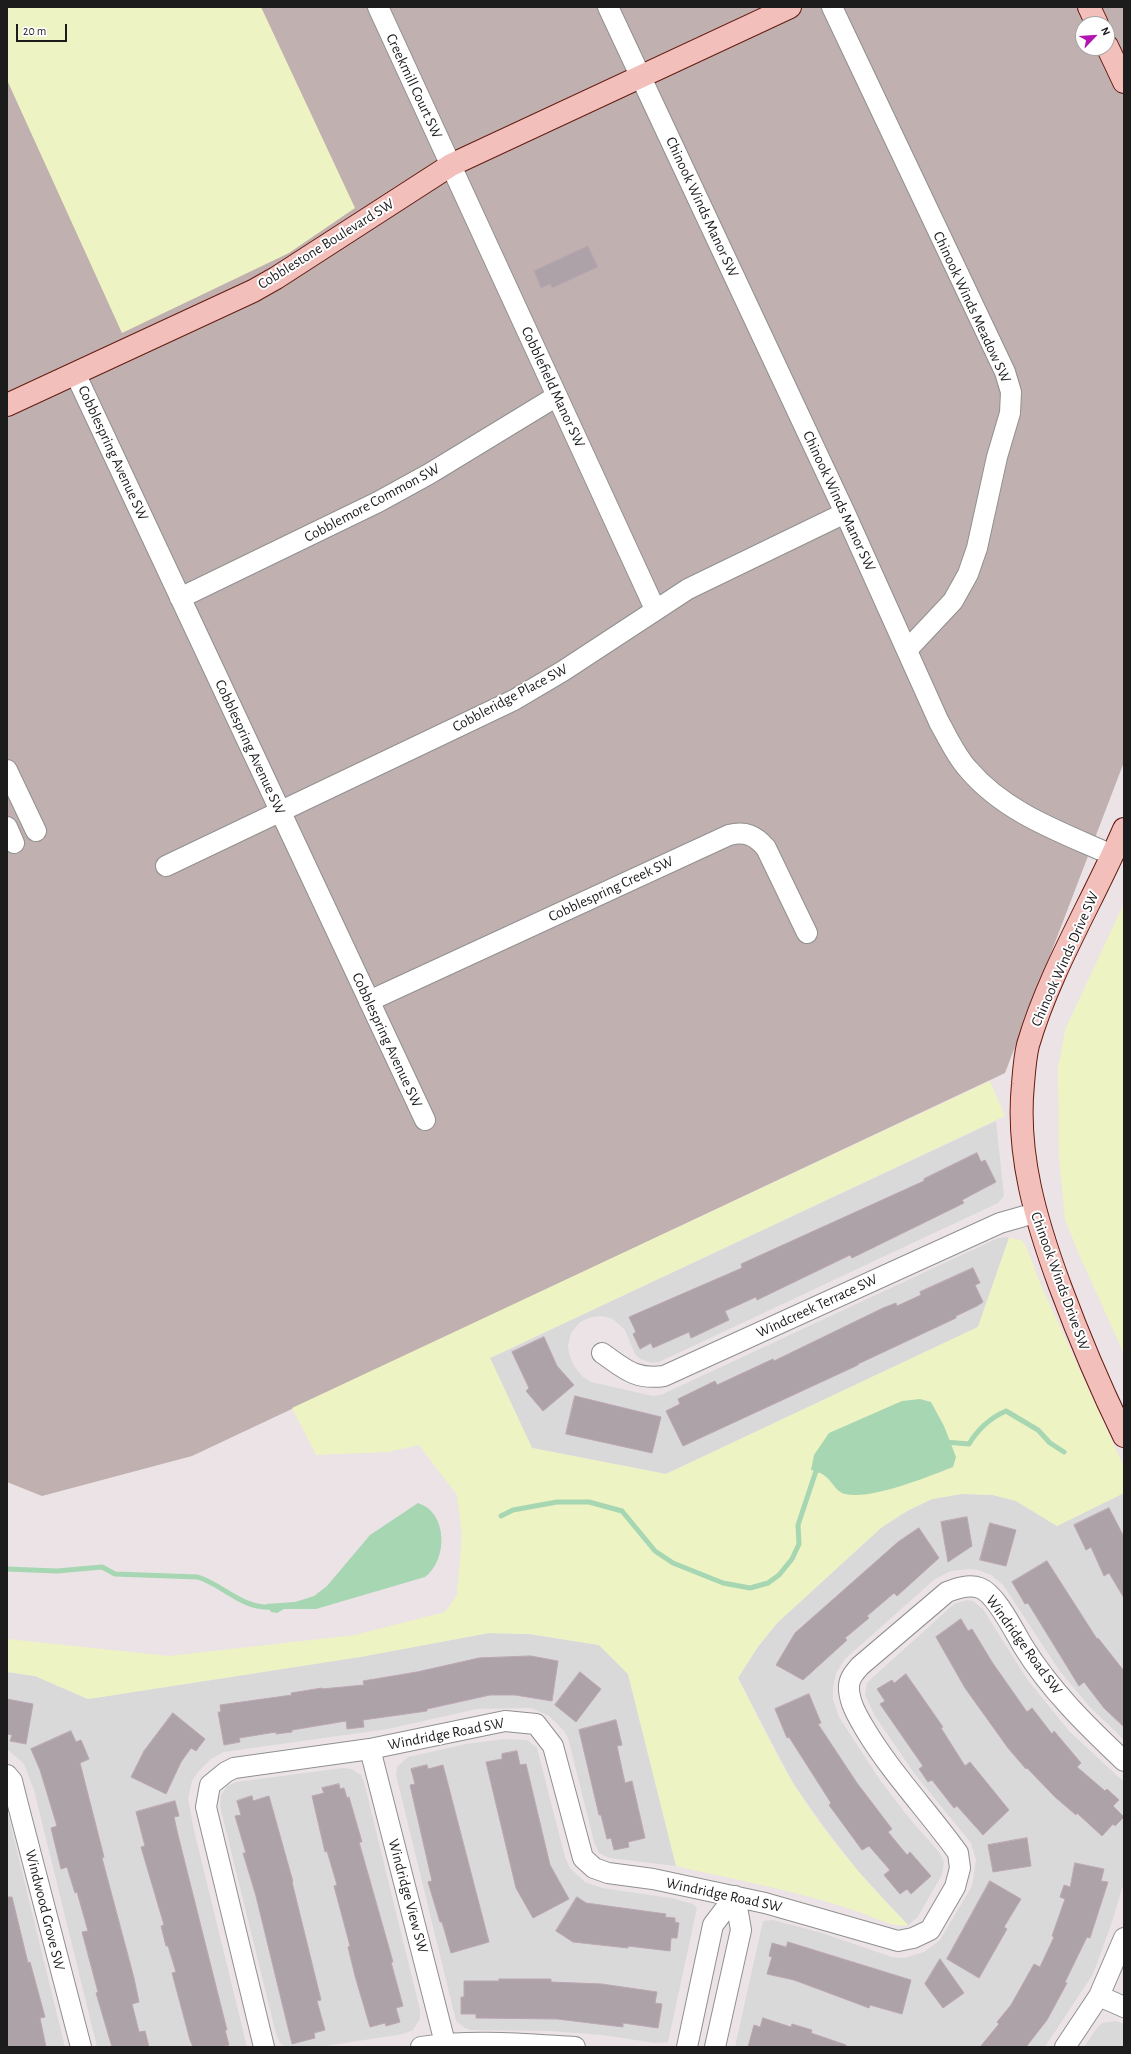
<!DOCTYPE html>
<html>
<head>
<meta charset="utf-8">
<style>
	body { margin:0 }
	#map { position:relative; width:1131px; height:2054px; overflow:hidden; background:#ece3e6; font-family:"Alegreya Sans",sans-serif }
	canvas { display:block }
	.frame { position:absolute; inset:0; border:8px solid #1c1c1c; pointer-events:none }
	.north { position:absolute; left:1075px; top:16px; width:40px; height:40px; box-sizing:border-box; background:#fff; border:1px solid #a4a4a4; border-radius:50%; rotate:65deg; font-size:11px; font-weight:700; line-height:16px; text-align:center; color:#1c1c1c }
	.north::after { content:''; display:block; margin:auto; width:14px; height:18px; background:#b315b0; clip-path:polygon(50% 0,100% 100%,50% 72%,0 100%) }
	.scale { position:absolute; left:16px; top:24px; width:51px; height:18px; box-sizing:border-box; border:2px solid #1c1c1c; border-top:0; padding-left:5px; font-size:12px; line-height:14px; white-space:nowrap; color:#1c1c1c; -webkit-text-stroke:3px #fff; paint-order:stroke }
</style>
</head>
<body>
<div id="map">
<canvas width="1131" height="2054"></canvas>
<div class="frame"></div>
<div class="north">N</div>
<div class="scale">20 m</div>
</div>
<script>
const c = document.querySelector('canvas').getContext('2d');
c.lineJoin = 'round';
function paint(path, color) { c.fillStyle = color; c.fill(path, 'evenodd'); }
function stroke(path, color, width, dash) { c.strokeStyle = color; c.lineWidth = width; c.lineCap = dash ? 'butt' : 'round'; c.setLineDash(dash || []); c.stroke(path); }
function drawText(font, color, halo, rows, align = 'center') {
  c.font = font + ' "Alegreya Sans",sans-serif'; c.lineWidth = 4; c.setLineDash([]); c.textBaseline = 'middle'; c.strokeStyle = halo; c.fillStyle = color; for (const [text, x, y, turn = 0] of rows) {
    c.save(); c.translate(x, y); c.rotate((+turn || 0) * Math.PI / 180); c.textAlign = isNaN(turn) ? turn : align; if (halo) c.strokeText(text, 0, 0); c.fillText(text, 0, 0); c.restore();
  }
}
paint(new Path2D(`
	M996,1121L1004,1196L998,1203L659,1362L652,1363L640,1359L635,1354L625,1330L613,1319L602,1316L591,1317L580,1322L571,1333L568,1346L569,1353L574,1366L583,1377L591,1382L653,1396L663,1394L998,1238L1006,1237L1009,1238L978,1327L666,1474L532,1448L490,1358Z
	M1124,1493V1740L1089,1706L1059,1670L1003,1585L991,1575L978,1570L970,1569L951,1571L935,1579L845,1659L836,1673L833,1689V1699L839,1717L880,1780L910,1819L939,1852L944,1862L942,1875L917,1918L908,1925L858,1871L824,1827L793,1783L738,1678L757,1648L777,1623L882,1527L907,1511L932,1499L961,1494L993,1495L1016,1501L1057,1526Z
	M967,1600L973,1601L983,1609L1027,1679L1069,1731L1124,1782V1882L1111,1925L1093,1974L1045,2047H735L763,1921L773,1920L822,1933L892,1957L904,1958L924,1952L940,1940L972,1886L976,1860L971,1843L914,1773L875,1716L865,1695L867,1683L871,1679L954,1604Z
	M489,1633L529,1634L599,1645L628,1674L676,1866L609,1858L599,1853L594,1842L568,1738L564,1731L549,1716L531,1708L477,1709L388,1729L224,1752L211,1759L197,1773L192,1781L188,1799L194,1830L247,2047H97L34,1790L24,1764L7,1749V1672L35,1676L88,1699L360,1657Z
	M504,1739L527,1740L537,1748L565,1857L570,1868L585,1882L602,1888L671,1898L693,1904L697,1908L668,2042L656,2043L602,2035L550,2031L471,2030L465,2028L456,2021L396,1775L397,1767L408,1757L466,1744Z
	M343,1768L352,1769L361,1775L364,1782L420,2010V2019L413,2030L403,2034L319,2047H286L280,2043L276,2034L220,1806L221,1795L227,1786L236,1782Z
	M7,1810L65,2047H7Z
	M1116,2021L1124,2024V2047H1084L1097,2028L1102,2023Z`), '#dad9da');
paint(new Path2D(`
	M7,7H1124V762L1005,1073L192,1456L42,1496L7,1482ZM1083,24H1107V48H1083Z`), '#c0b0af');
paint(new Path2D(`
	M7,7H261L355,208L289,253L122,333L7,80Z
	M1124,903V1354L1078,1252L1065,1219L1059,1157L1058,1068L1065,1030Z
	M990,1081L1005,1116L490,1358L532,1448L666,1474L978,1327L1009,1238L1021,1240L1026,1246L1040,1283L1124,1467V1493L1057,1526L1016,1501L993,1495L961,1494L932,1499L907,1511L882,1527L777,1623L757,1648L738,1678C756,1713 773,1750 793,1783C825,1835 866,1882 908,1925C893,1928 874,1917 859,1912C799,1891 737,1880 676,1866L628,1674L599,1645L529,1634L489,1633L360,1657L88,1699L35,1676L7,1672V1639L169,1656L355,1635L445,1612L457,1595L462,1535L457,1495L419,1445L388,1452L316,1455L292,1408Z`), '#eef3c3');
paint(new Path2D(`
	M920,1399L931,1402L944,1426L956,1457L953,1467C927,1477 872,1500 845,1494C832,1491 833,1474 811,1470L814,1455L829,1433L902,1401Z
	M418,1503C448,1512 448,1560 425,1577L316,1609H284L277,1613L271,1612L266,1604L295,1602L314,1596L327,1586L370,1535Z`), '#a7d6b3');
stroke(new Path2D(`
	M945,1442L969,1444C978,1429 990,1418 1006,1411L1038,1430L1050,1443L1064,1452
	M501,1516L513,1510L557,1502H589L622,1511L655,1551L673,1563L723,1583L750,1588L768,1583L779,1575L792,1559L799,1544L798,1525L816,1471L822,1469
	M7,1569L57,1571L102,1567L115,1574L198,1577C225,1586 243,1610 274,1607`), '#a7d6b3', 5);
const building = new Path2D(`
	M588,246L598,267L552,288L550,284L541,288L534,271Z
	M977,1153L981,1162L985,1160L996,1182L962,1200L964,1203L852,1258L850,1255L757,1300L756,1297L725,1311L729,1320L691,1338L689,1332L653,1348L651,1343L640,1349L633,1334L636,1332L629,1317L742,1268L741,1264L924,1181V1179Z
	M973,1268L980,1283L975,1285L983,1302L977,1306L956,1316V1318L858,1364V1365L683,1446L666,1411L680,1404L678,1399L715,1381L717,1385L773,1359L774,1361L883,1308L896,1303L897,1306L921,1295L920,1292Z
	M544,1337L557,1366L574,1385L543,1411L526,1391L529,1388L512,1352Z
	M575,1396L661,1417L652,1453L566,1434Z
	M1109,1508L1124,1537V1598L1109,1573L1104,1576L1091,1547L1086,1550L1074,1525Z
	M967,1517L972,1546L948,1562L941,1522Z
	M990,1523L1016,1530L1006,1566L980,1560Z
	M919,1528L939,1558L897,1596L894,1593L867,1616L869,1618L845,1638L847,1640L803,1680L776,1665L795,1633L898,1542Z
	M1047,1561L1097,1639L1098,1638L1124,1671V1727L1104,1708L1084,1682L1079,1686L1028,1603L1025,1604L1012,1582Z
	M961,1619L968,1631L972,1629L992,1662L1027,1712L1032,1708L1052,1734L1054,1731L1081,1763L1077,1767L1105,1791L1107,1789L1119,1800L1113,1806L1124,1817L1115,1826L1113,1824L1102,1836L1077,1813L1076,1815L1055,1797L1027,1768L1026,1769L1008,1748L965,1688L936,1637Z
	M531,1656L558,1661L552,1701L515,1695H490L427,1709V1711L363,1720L364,1727L347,1729L346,1721L292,1730V1732L276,1734V1732L239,1738L240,1742L224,1745L218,1712H221L220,1705L292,1695L291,1693L322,1688V1689L364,1685L363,1681L417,1672L479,1658Z
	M580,1672L601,1689L576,1722L555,1705Z
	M906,1674L943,1727L941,1728L965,1766L970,1762L1009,1810L983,1835L957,1806L954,1808L932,1780L928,1782L919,1769L923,1766L880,1704L885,1701L877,1689L892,1680L894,1683Z
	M809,1694L821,1723L818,1724L857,1783L892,1829L888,1832L907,1855L910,1852L931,1876L911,1894L907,1889L900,1894L884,1875L890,1870L869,1846L862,1850L829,1805L831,1803L789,1737L787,1738L775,1709Z
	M7,1699L33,1704L26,1744L10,1741L12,1735L7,1734Z
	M173,1713L205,1739L196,1751L191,1748L181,1762L166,1794L131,1777L144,1751Z
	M616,1720L622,1745L617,1746L625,1783L632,1781L645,1838L628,1842L629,1847L614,1850L611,1838L607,1839L601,1815H599L579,1730Z
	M71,1731L76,1742L81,1740L89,1759L80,1763L104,1857L102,1858L134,1978L139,2002L132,2004L139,2032L145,2031L149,2047H112L96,1993L98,1992L82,1932L88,1931L77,1892L75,1893L67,1867L61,1869L51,1828L57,1826L40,1770L31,1749Z
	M517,1751L520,1765L526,1764L550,1865L569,1899L533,1918L516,1888L486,1762L502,1759V1754Z
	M427,1765L428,1769L443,1765L489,1942L451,1953L442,1922H440L428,1882L432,1881L410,1785L415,1784L411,1769Z
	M339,1784L340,1789L344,1788L347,1798L349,1797L362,1842H359L393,1962H391L403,2006L396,2008L400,2022L386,2026L385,2023L370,2027L355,1976L348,1947L350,1946L334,1886L337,1885L327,1851L325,1852L312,1796L324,1793L322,1788Z
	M252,1796L253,1801L269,1796L293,1882H292L321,2000L317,2001L325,2030L314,2033L315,2038L292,2044L256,1896L243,1853H246L235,1816L241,1815L237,1801Z
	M175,1801L179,1816L174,1817L178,1835L227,2030H225L229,2045L221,2047H193L190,2040L172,1973L176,1972L168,1946H166L161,1926L164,1925L141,1847L145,1846L136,1812Z
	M1027,1838L1031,1866L993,1872L988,1845Z
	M1075,1863L1104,1869L1101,1881L1108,1882L1090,1938L1087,1937L1065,1982L1067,1983L1047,2020L1026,2047H980L999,2024L997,2022L1011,2005L1034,1964L1040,1967L1054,1937L1052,1936L1065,1899L1060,1897L1064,1885L1070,1887Z
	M990,1881L1021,1899L1004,1927L1007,1929L979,1978L947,1959Z
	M7,1897H12L28,1963L30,1962L45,2017L40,2018L46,2047H7Z
	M577,1897L586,1903L666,1914L665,1917L675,1918V1922L679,1923L677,1938H671L670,1951L628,1946V1948L573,1942L556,1931Z
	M788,1942L911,1980L902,2014L870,2005L869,2008L794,1980L767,1974L772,1957L769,1956L772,1943L786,1947Z
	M940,1959L964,1993L943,2008L925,1984Z
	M499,1979H551V1982L602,1984L657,1992L655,2003L662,2004L658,2028L623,2023V2027L557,2019L476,2018V2014H461V1997H464V1981H499Z
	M763,2018L791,2027L792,2024L812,2030L811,2033L846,2045V2047H748L754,2025L760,2027Z`);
paint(building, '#aea2a9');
stroke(building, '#bca7b2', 1);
const street = new Path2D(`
	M378,7L655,609
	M608,7L845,513L939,722C948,738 956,756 968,769C1005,813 1061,832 1112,855
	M832,7L1005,372L1011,392L1010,413L997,457L977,548L968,574L953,601L907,650
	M75,373L425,1120
	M180,598L378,502L429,474L557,396
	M7,770L36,831
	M7,827L14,843
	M166,866L514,700L563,671L688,589L845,513
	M369,1001L729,835C745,831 755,835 766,848L807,933
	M602,1353C625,1369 635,1380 664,1376L1000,1223L1035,1213
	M370,1749L445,2043
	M7,1775L12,1781L17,1801L81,2047
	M1099,1996L1124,2007
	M264,2047L206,1807L210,1785L226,1772L234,1768L370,1749L505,1721L536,1724L553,1746L583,1858L594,1868L608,1873L653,1879L765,1903L898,1941L913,1938L930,1930L955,1887L960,1868L958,1853C928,1811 892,1774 865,1729C858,1717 850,1704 849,1690C848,1679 854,1673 860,1666L947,1592C957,1588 969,1584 980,1588C996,1594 1014,1631 1023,1646C1050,1690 1087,1726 1124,1761
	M421,2047C472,2039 524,2044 575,2047
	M687,2047L713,1925L735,1896
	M715,2047L741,1930L735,1896
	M1065,2047L1099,1996L1124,1938`);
const secondary = new Path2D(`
	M1089,7L1097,24
	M1107,46L1124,82
	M7,405L253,291L276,278L451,165L790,7
	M1124,829C1093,901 1050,970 1028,1045C1025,1057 1024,1071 1023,1084C1016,1154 1036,1221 1060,1286C1079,1337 1100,1387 1124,1436`);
stroke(street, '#909090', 22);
stroke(secondary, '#661b10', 24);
stroke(street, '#fff', 20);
stroke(secondary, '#f2bfbb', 22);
drawText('15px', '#1c1c1c', '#fff', [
	["Creekmill Court SW",414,86,65],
	["Chinook Winds Manor SW",702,207,65],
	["Cobblestone Boulevard SW",326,244,-32],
	["Chinook Winds Meadow SW",972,307,65],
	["Cobblefield Manor SW",553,387,65],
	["Cobblespring Avenue SW",113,453,65],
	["Chinook Winds Manor SW",839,501,65],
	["Cobblemore Common SW",372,503,-28],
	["Cobbleridge Place SW",510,698,-28],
	["Cobblespring Avenue SW",250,747,65],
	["Cobblespring Creek SW",611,889,-25],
	["Chinook Winds Drive SW",1065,959,-66],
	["Cobblespring Avenue SW",387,1040,65],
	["Chinook Winds Drive SW",1060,1281,70],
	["Windcreek Terrace SW",817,1306,-25],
	["Windridge Road SW",1024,1645,54],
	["Windridge Road SW",446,1734,-11],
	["Windridge Road SW",724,1895,12],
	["Windridge View SW",408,1896,75],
	["Windwood Grove SW",45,1910,76]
]);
</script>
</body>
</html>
